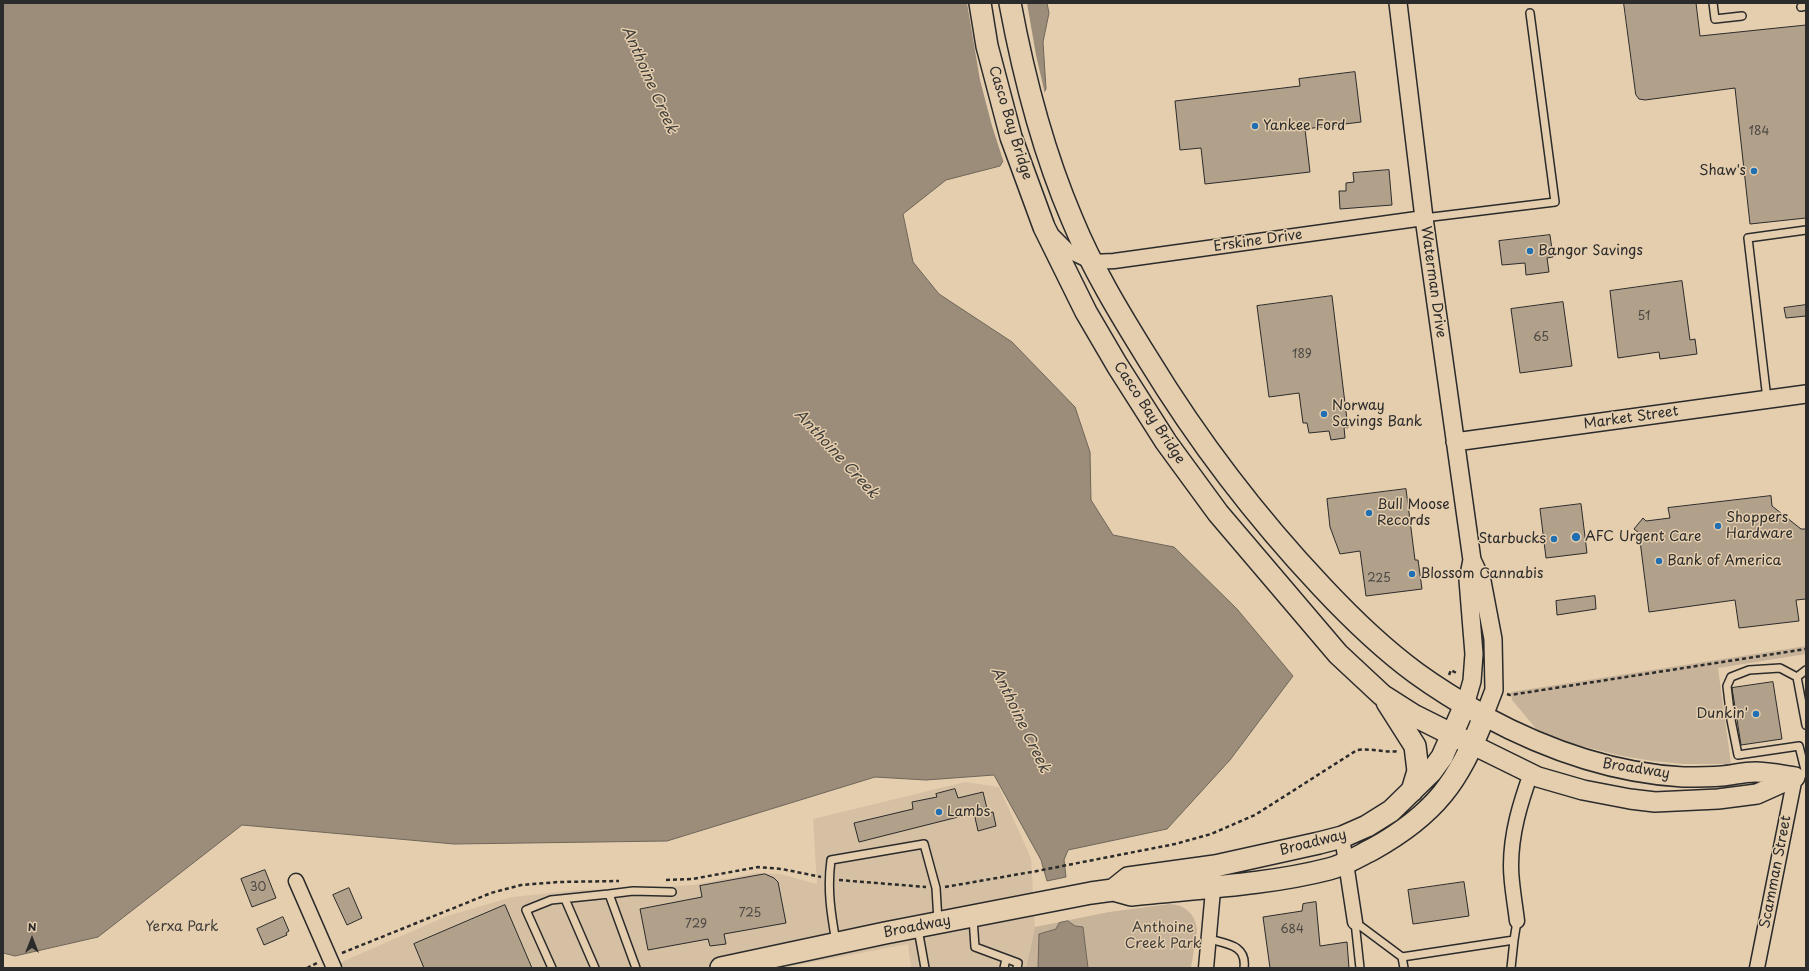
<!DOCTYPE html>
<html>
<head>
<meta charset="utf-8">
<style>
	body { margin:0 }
	#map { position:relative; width:1809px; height:971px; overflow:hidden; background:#e5ceae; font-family:"Playpen Sans",sans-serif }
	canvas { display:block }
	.frame { position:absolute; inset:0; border:4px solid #2b2b2b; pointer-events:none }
	.north { position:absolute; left:12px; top:919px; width:40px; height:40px; -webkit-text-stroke:3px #e5ceae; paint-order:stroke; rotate:0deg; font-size:11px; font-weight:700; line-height:16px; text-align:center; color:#2b2b2b }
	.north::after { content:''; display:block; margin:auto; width:14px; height:18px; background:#2b2b2b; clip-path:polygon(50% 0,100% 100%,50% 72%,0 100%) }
</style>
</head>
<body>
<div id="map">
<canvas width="1809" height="971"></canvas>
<div class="frame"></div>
<div class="north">N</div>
</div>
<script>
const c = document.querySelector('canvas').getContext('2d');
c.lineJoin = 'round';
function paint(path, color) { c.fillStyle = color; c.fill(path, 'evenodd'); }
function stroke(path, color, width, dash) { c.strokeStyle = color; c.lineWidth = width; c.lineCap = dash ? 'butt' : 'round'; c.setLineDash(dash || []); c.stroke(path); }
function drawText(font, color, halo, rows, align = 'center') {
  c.font = font + ' "Playpen Sans",sans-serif'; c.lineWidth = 3; c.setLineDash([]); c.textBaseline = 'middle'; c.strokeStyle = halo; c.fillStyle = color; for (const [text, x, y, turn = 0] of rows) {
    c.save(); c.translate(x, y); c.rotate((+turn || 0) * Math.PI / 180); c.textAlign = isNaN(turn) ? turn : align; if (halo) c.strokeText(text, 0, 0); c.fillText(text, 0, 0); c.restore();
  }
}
paint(new Path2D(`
	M965,782L999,787L1031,858L1035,927L1026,968H911L908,944L782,968H332L346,960L447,916L512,897L580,890L648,888L693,885L756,873L780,874L817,884L813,819Z`), '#d5c0a3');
paint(new Path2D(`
	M1806,646V654L1718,668L1731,764H1684L1653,761L1622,756L1566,742L1538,731L1512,700L1511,692Z
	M1170,904C1186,905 1195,914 1197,930L1191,968H1026L1035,927L1109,912Z`), '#c7b399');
const water = new Path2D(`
	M3,3H1047L1049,13L1043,42L1046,89L1000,166L946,180L903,214L913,262L939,294L1012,342L1075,407L1090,452L1091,500L1113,535L1174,547L1237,609L1293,676L1230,760L1167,829L1068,850L1064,860L1066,877L1047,881L1041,860L994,775L926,780L875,777L667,841L454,844L242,825L98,937L15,956L3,953Z
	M1068,921L1075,926L1083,927L1088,968H1038L1039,934L1056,929L1059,923Z`);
paint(water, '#9b8d7a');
stroke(water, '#6e665a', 1);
paint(new Path2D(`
	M967,3H1027L1036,55L1045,94L1004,163L992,126L980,80Z`), '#e5ceae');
const building = new Path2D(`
	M1624,3H1696L1700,36L1806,25V218L1750,224L1735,88L1645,100L1639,99L1636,95Z
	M1355,72L1361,122L1305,129L1310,172L1205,184L1201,148L1180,150L1175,101L1300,86L1299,79Z
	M1389,170L1392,205L1340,209L1339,191H1346V183L1354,182L1353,173Z
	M1550,235L1553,257L1547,258L1549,272L1526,275L1525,263L1502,265L1499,241Z
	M1682,281L1690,340L1695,339L1697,354L1660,359L1659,352L1618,358L1610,291Z
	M1332,296L1348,428L1344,427L1345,438L1331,440L1329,431L1309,433L1307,423H1303L1299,393L1269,397L1257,306Z
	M1563,302L1572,366L1520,373L1511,309Z
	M1806,305V316L1786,318L1784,308Z
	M1406,489L1415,560H1418L1422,589L1366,596L1360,551L1340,554L1330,527L1327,499Z
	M1771,496L1772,506L1801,529H1806V599L1796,600L1799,621L1739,628L1735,600L1649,612L1639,533L1634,529L1643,518L1646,521L1670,518L1668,508Z
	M1581,504L1587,553L1546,558L1540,509Z
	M1595,596L1596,609L1557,615L1556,601Z
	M1773,682L1782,739L1741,745L1732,688Z
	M955,789L958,798L983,792L988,813L993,812L996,826L978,831L974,813L859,842L854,823L913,809L912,802L937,797L936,794Z
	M265,870L276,898L252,907L241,879Z
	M765,874L774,878L778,882L786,923L724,934L726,944L710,946L708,939L648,950L640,909L702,897L700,886Z
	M1464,882L1469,916L1413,924L1408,890Z
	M349,888L362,918L347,925L333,895Z
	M1316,902L1320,946L1347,942L1349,968H1270L1263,917L1302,911L1303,904Z
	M505,905L532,968H424L414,944Z
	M283,917L289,931L286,933L287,935L264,945L257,929Z`);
paint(building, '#b1a08a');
stroke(building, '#2b2b2b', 1);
const service = new Path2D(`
	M1713,3L1715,19L1742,16
	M1801,7L1806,6
	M1424,218L1555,202L1530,13
	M1767,399L1748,238L1806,230
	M1797,677L1806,670
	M1806,725L1797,677L1780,668L1749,670L1731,677L1727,686L1731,720L1738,755L1799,746L1806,774
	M609,894L633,891L672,892
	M565,899L595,968
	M973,918L975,947L1018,963L1017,968
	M1355,922L1402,957L1514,940L1517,921
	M1355,922L1360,968
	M918,929L925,968
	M1209,939C1227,944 1247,945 1244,968
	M836,942C831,914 827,889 831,860L924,844L936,888L938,921
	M1402,957L1404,968
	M552,968L526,910L551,900L609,894L636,968
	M1004,968L1006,959
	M1511,968L1514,940`);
const minor = new Path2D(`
	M1053,236L1067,250L1092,262L1114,261L1424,218
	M1342,837L1355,922
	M296,881L334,968
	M1517,921C1515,903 1511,884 1511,866C1511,833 1520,804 1531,773
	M1206,968L1214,879
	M1757,968L1795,777`);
const tertiary = new Path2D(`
	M1398,3L1424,218L1472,560L1482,581L1493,639L1494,690L1484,716
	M1455,442L1806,394
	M1465,705L1472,681L1474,654L1468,580L1472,560`);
const secondary = new Path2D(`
	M1484,716C1545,749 1612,773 1683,777C1695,777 1709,777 1722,776C1733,775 1744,772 1755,772C1768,772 1782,775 1795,777
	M1473,745L1538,777L1583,790L1630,799L1655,802L1718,799L1757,794L1795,777`);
const primary = new Path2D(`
	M980,3L987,46L1011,137L1044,227L1086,312L1117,365L1166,442L1218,513L1338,654L1382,695L1415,716L1473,745
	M1387,702L1415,746L1418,771L1412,791
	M1113,890L1128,878L1215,866L1319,843L1342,837L1367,826L1391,811L1431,772L1442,757L1465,705
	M721,968L885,933L1091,893L1113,890L1131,895C1196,888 1267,885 1329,869C1345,865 1359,856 1373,849C1434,815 1460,781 1484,716C1461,703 1438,689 1416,673C1382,648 1351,618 1322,587C1256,517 1198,441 1148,359C1120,314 1092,268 1072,219C1042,149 1024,78 1010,3`);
stroke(service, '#2b2b2b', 10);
stroke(minor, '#2b2b2b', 17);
stroke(tertiary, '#2b2b2b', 20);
stroke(secondary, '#2b2b2b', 22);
stroke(primary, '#2b2b2b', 24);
stroke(new Path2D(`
	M1449,675L1451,670L1458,674
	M1507,694L1510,695L1806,649
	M666,880L692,879L758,867L782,869L821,877
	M839,880L926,887
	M945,887L1037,871L1175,844L1211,834L1255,815L1357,750C1372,748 1385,753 1399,751
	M342,953L491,893L521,885L558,882L619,881
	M307,968L317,963`), '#2b2b2b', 2.5, [4, 3]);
stroke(service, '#e5ceae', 7);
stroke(minor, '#e5ceae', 14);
stroke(tertiary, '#e5ceae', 17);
stroke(secondary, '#e5ceae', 19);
stroke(primary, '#e5ceae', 21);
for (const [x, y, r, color] of [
	[1255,126,4,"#1f6fb2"],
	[1754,171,4,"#1f6fb2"],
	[1530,251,4,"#1f6fb2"],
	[1324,414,4,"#1f6fb2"],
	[1369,513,4,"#1f6fb2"],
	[1718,526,4,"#1f6fb2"],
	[1576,537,5,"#1f6fb2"],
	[1554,539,4,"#1f6fb2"],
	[1659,561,4,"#1f6fb2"],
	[1412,574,4,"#1f6fb2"],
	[1756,714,4,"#1f6fb2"],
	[939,812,4,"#1f6fb2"]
]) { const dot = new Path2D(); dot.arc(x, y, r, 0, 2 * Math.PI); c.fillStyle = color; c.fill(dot); stroke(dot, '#e5ceae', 1.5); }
drawText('12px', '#4c4843', null, [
	["184",1759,132],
	["51",1644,317],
	["65",1541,338],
	["189",1302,355],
	["225",1379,579],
	["30",258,888],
	["725",750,914],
	["729",696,925],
	["684",1292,930]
]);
drawText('14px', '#2b2b2b', '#e5ceae', [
	["Casco Bay Bridge",1010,123,73],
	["Erskine Drive",1258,241,-8],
	["Waterman Drive",1433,282,82],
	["Casco Bay Bridge",1149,413,57],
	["Market Street",1631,418,-8],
	["Broadway",1636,769,9],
	["Broadway",1313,843,-14],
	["Scamman Street",1776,872,-79],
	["Broadway",917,927,-11]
]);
drawText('14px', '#2b2b2b', '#e5ceae', [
	["Yankee Ford",1263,126],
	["Shaw's",1746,171,"right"],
	["Bangor Savings",1538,251],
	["Norway",1332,406],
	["Savings Bank",1332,422],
	["Bull Moose",1377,505],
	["Records",1377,521],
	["Shoppers",1726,518],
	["Hardware",1726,534],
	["AFC Urgent Care",1585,537],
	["Starbucks",1546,539,"right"],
	["Bank of America",1667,561],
	["Blossom Cannabis",1420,574],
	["Dunkin'",1748,714,"right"],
	["Lambs",947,812]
], 'left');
drawText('14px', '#423f3c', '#e5ceae', [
	["Yerxa Park",182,927],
	["Anthoine",1163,928],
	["Creek Park",1163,944]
]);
drawText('italic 15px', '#413f3b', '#e5ceae', [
	["Anthoine Creek",649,80,66],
	["Anthoine Creek",836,454,47],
	["Anthoine Creek",1020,720,64]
]);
</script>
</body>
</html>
